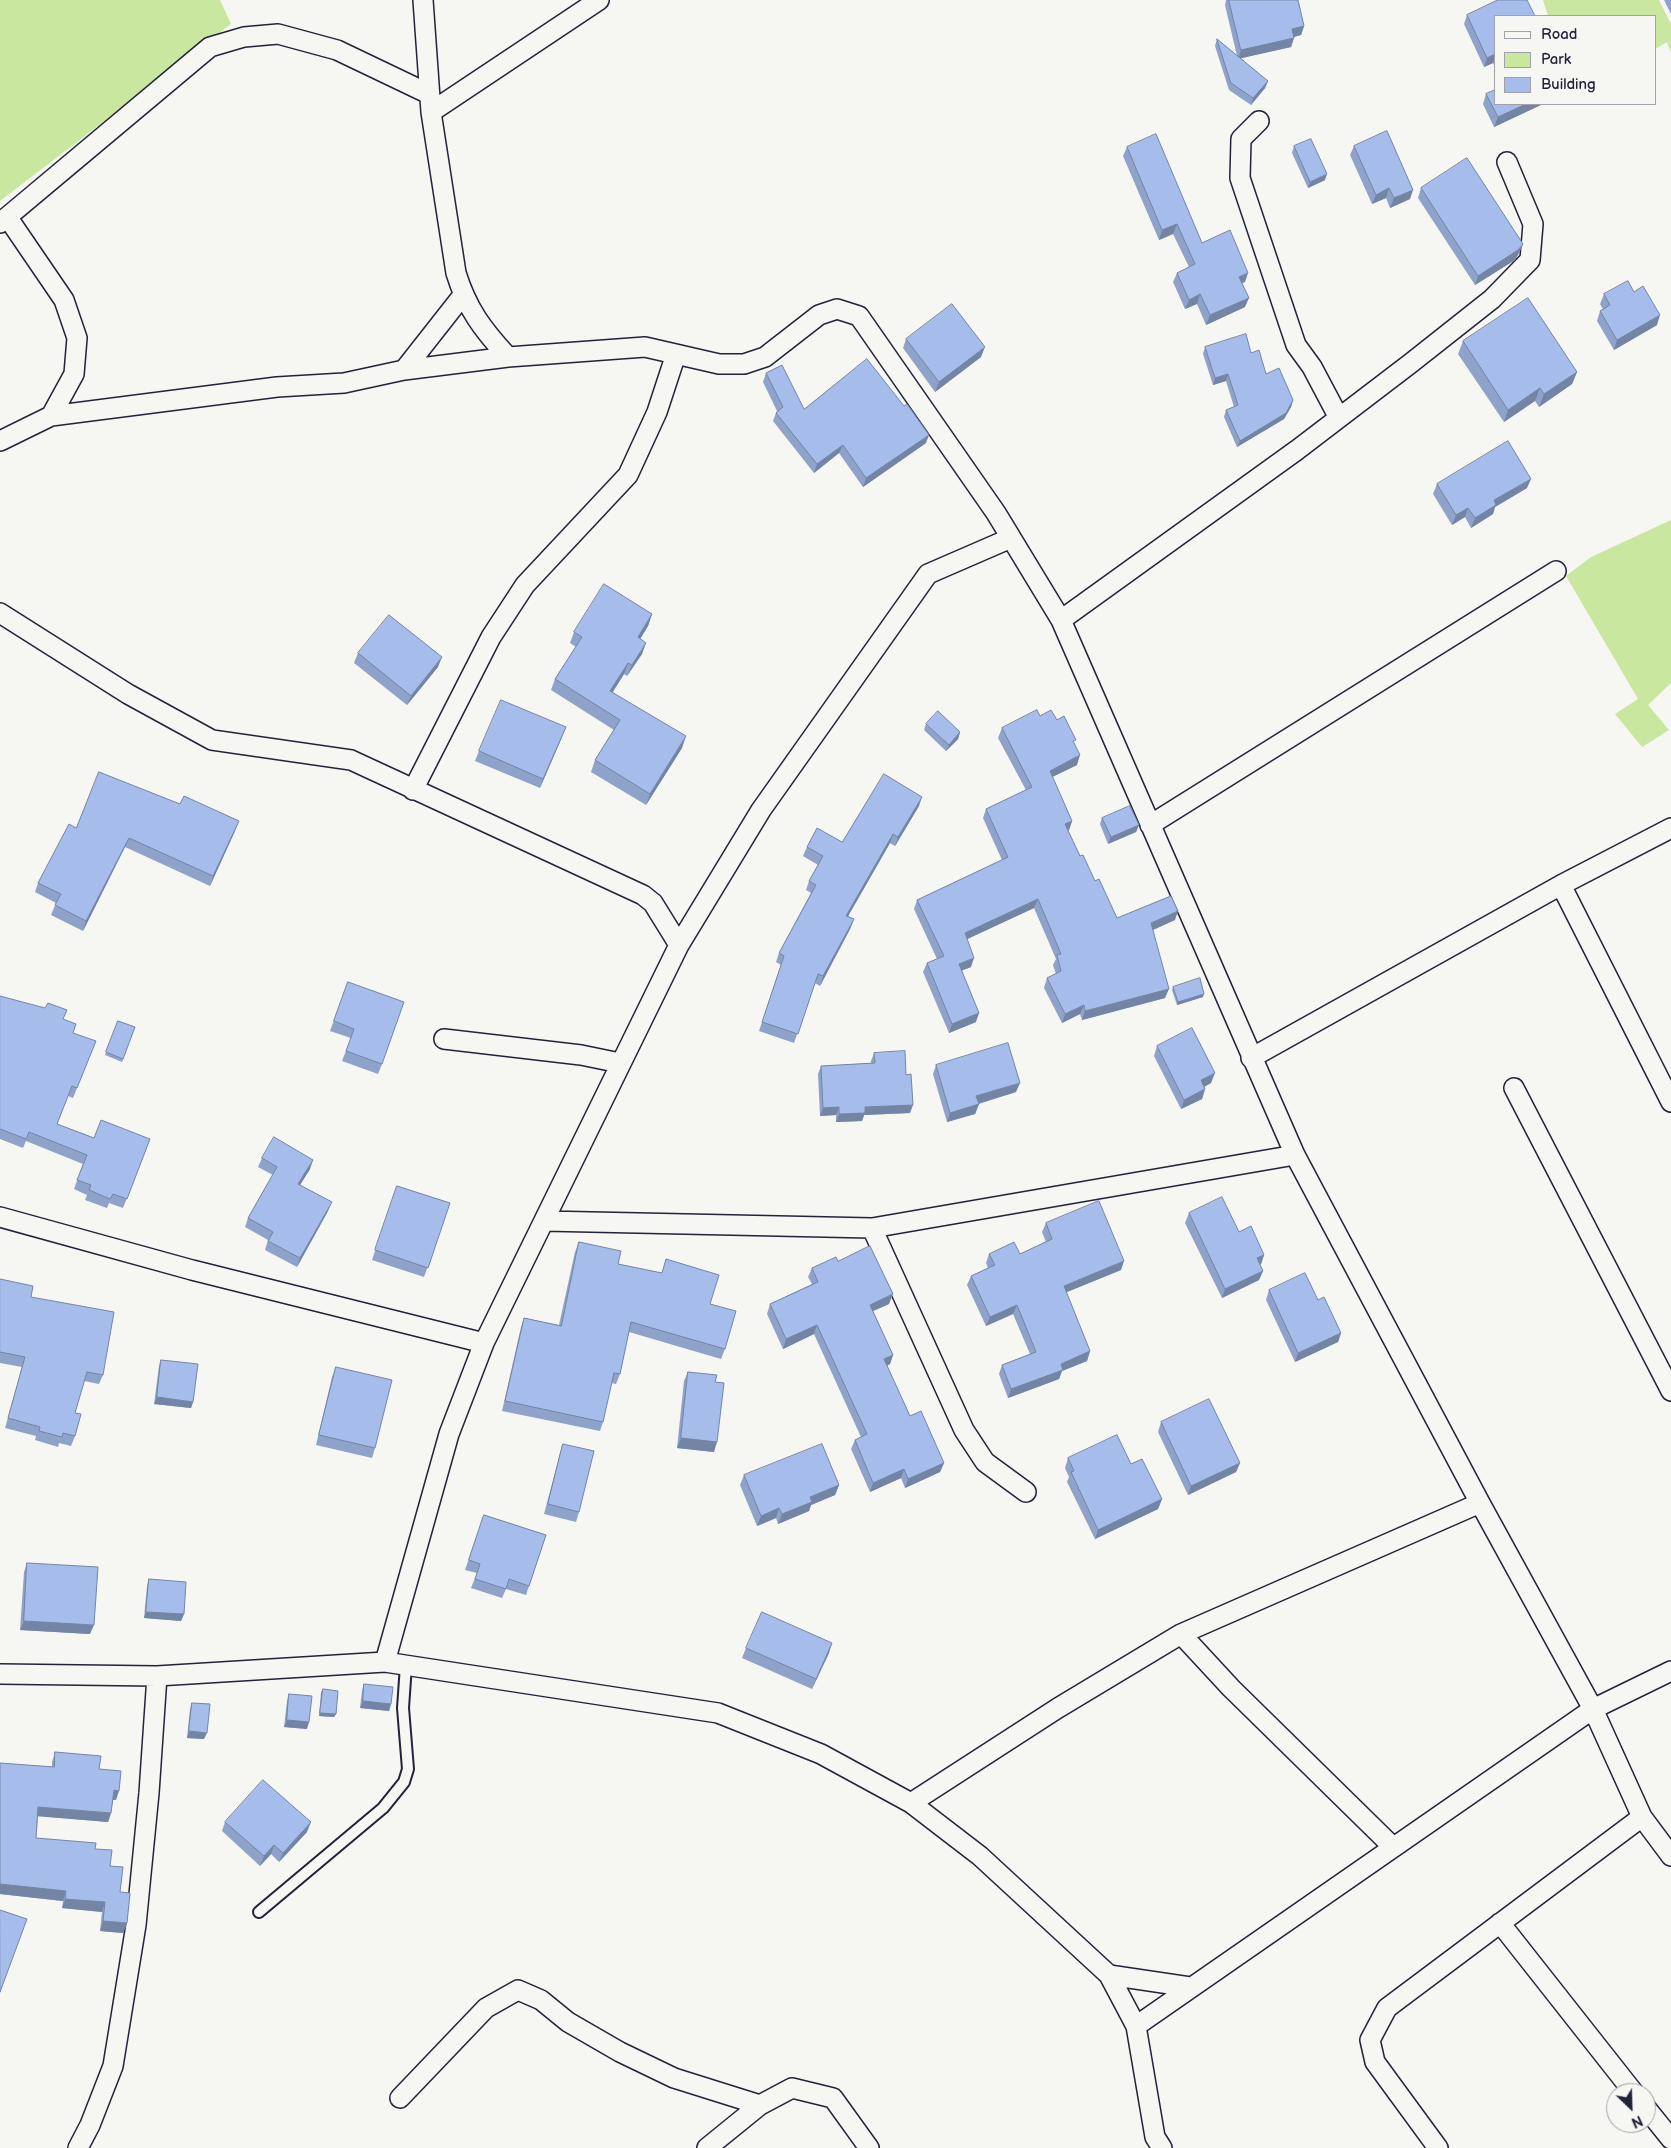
<!DOCTYPE html>
<html>
<head>
<meta charset="utf-8">
<style>
	body { margin:0 }
	#map { position:relative; width:1671px; height:2148px; overflow:hidden; background:#f6f6f2; font-family:"Balsamiq Sans",sans-serif }
	canvas { display:block }
	.legend { position:absolute; left:1494px; top:15px; width:162px; height:90px; box-sizing:border-box; background:#f6f6f2; border:1px solid #a1a1a9; margin:0; padding:6px 9px; list-style:none; font-size:15px; color:#22223b }
	.legend li { display:flex; align-items:center; gap:10px; height:25px }
	.legend b { width:25px; border:1px solid #a1a1a9 }
	.north { position:absolute; left:1606px; top:2083px; width:50px; height:50px; box-sizing:border-box; background:#f6f6f2; border:1px solid #a1a1a9; border-radius:50%; rotate:156deg; font-size:14px; font-weight:700; line-height:20px; text-align:center; color:#22223b }
	.north::after { content:''; display:block; margin:auto; width:18px; height:22px; background:#22223b; clip-path:polygon(50% 0,100% 100%,50% 72%,0 100%) }
</style>
</head>
<body>
<div id="map">
<canvas width="1671" height="2148"></canvas>
<ul class="legend">
<li><b style="height:6px;background:#f6f6f2"></b>Road</li>
<li><b style="height:14px;background:#cae79f"></b>Park</li>
<li><b style="height:14px;background:#a6bdeb"></b>Building</li>
</ul>
<div class="north">N</div>
</div>
<script>
const c = document.querySelector('canvas').getContext('2d');
c.lineJoin = 'round';
function paint(path, color) { c.fillStyle = color; c.fill(path, 'evenodd'); }
function stroke(path, color, width, dash) { c.strokeStyle = color; c.lineWidth = width; c.lineCap = dash ? 'butt' : 'round'; c.setLineDash(dash || []); c.stroke(path); }
paint(new Path2D(`
	M0,0H220L231,24L0,201Z
	M1543,0H1659L1671,24V53L1667,42L1655,49V16H1548Z
	M1671,520V683L1648,705L1669,730L1642,747L1615,714L1638,699L1566,576L1591,557Z`), '#cae79f');
const service = new Path2D(`
	M259,1912L383,1808L404,1782L408,1769L403,1708L406,1665`);
const minor = new Path2D(`
	M423,0L431,112L456,273C467,309 483,330 508,357
	M431,112L599,0
	M1259,121L1241,139L1240,178L1296,345L1312,367L1339,418
	M8,218L64,300L77,338L74,374L51,416
	M0,223L210,47L244,37L278,34L337,50L429,94
	M404,370L463,295
	M0,441L51,416L277,387L344,383L404,370L508,357L645,347L719,364H744L765,357L819,315L837,309L859,316L996,513L1061,620L1295,1155L1480,1503L1593,1709L1642,1817L1671,1856
	M0,613L128,694L212,740L351,760L643,895L653,903L679,945
	M1061,620L1297,450L1411,363L1492,299L1530,260L1533,224L1507,162
	M413,790L491,637L525,585L628,475L657,412L676,354
	M1150,825L1556,571
	M1561,885L1671,1102
	M444,1039L581,1055L620,1063
	M1251,1058L1561,885L1671,828
	M1514,1088L1671,1391
	M0,1217L192,1270L484,1343
	M544,1221L872,1228L1295,1155
	M872,1228L964,1430L985,1462L1026,1492
	M385,1662L449,1434L484,1343L679,945L761,810L928,574L1011,538
	M0,1674L157,1676L385,1662L718,1713L821,1754L911,1803L980,1856L1109,1975L1190,1987
	M911,1803L1058,1708L1181,1634
	M1393,1847L1231,1688L1181,1634L1480,1503
	M1500,1923L1634,2093
	M1109,1975L1136,2026L1155,2137L1162,2148
	M1136,2026L1593,1709L1671,1671
	M400,2098L486,2008L518,1990L541,2000L568,2022L620,2052L674,2078L760,2105
	M1646,2108L1671,2139
	M78,2148L90,2125L113,2066L136,1925L149,1793L157,1676
	M707,2148L760,2105L792,2088L833,2098L869,2148
	M1438,2148L1375,2062L1370,2040L1387,2008L1642,1817`);
stroke(service, '#22223b', 14);
stroke(minor, '#22223b', 22);
stroke(service, '#f6f6f2', 10);
stroke(minor, '#f6f6f2', 19);
paint(new Path2D(`
	M1226,0H1298L1304,26L1301,35L1294,37L1291,47L1240,58L1268,81L1265,88L1251,105L1229,90L1215,46L1217,39L1237,56L1225,5Z
	M1664,0H1671V14Z
	M1467,15L1495,16V67L1493,63L1484,67L1464,24Z
	M1486,94L1495,104H1543L1494,127L1483,104Z
	M1294,146L1325,180L1308,188L1292,153Z
	M1354,146L1410,199L1390,208L1386,198L1372,204L1350,155Z
	M1127,147L1202,243L1245,282L1242,283L1245,307L1206,325L1197,304L1185,309L1173,282L1177,273L1189,267L1173,234L1159,240L1123,156Z
	M1421,188L1523,244L1519,253L1515,260L1475,285L1418,198Z
	M1634,292L1657,325L1614,350L1597,321L1600,311L1603,309L1600,304L1604,294Z
	M906,339L981,357L935,392L903,348Z
	M1463,341L1577,372L1572,384L1539,407L1535,401L1504,422L1458,354Z
	M1205,347L1251,353L1266,374L1293,400L1291,407L1284,419L1237,447L1224,417L1226,410L1234,407L1226,381L1213,385L1203,354Z
	M766,373L804,409L926,443L863,487L839,453L814,473L773,421L776,413L777,411L763,382Z
	M1437,484L1527,488L1495,507L1493,514L1471,528L1465,517L1452,525L1433,494Z
	M652,614L648,626L640,639L642,654L627,676L624,674L613,692L682,748L646,805L591,772L595,760L614,730L551,690L555,679L576,647L570,643L574,632Z
	M358,653L438,667L407,705L354,663Z
	M1040,716L1057,720L1074,743L1077,765L1052,777L1072,821L1069,830L1068,831L1080,856L1117,918L1175,920L1153,930L1165,998L1082,1020L1080,1014L1062,1023L1044,988L1047,978L1056,974L1053,965L1056,959L1034,908L967,939L971,967L961,971L976,1022L949,1033L923,972L927,963L937,959L914,909L917,900L1002,860L983,818L986,809L1026,790L998,738L1002,728Z
	M926,724L960,732L958,739L946,751L924,730Z
	M562,737L540,788L475,761L479,751Z
	M919,806L895,846L890,843L848,916L854,919L850,929L820,986L815,983L794,1043L759,1031L781,965L776,962L779,953L811,893L806,890L809,881L818,865L803,856L807,847L842,842Z
	M1102,818L1139,825L1136,832L1108,844L1100,824Z
	M76,828L235,831L210,886L125,847L83,931L51,915L56,903L35,892L38,883Z
	M348,982L382,1064L378,1074L342,1061L351,1038L330,1031Z
	M1173,987L1203,997L1177,1005L1172,990Z
	M0,996L64,1020L73,1033L92,1050L73,1098L68,1096L57,1124L94,1138L150,1139L123,1208L109,1203L107,1208L85,1200L87,1195L74,1189L83,1164L26,1141L23,1148L0,1139Z
	M118,1021L135,1027L122,1062L105,1055Z
	M1157,1046L1211,1083L1204,1087L1205,1089L1202,1099L1181,1109L1154,1056Z
	M874,1053L906,1075L910,1113L864,1115L862,1121L836,1122V1115L820,1116L818,1074L821,1066L871,1063V1061Z
	M936,1065L1016,1092L979,1104L975,1114L947,1122L933,1074Z
	M262,1158L310,1169L300,1185L328,1211L297,1267L265,1250L268,1240L245,1227L248,1218L273,1175L258,1167Z
	M397,1186L450,1203L424,1277L372,1260Z
	M1189,1213L1239,1232L1264,1255L1261,1264L1260,1265L1263,1271L1259,1280L1222,1298L1185,1223Z
	M1046,1223L1121,1270L1066,1292L1090,1351L1087,1361L1062,1371L1059,1379L1008,1398L999,1374L1002,1365L1030,1354L1013,1314L986,1326L967,1285L971,1276L988,1268L986,1263L989,1254H1020L1046,1242L1042,1232Z
	M579,1242L618,1264L662,1273L666,1259L710,1304L725,1349L721,1359L629,1332L620,1374L616,1384L611,1383L603,1422L600,1431L502,1411L521,1327L524,1318L559,1325L575,1252Z
	M838,1261L889,1304L873,1311L893,1355L890,1364L887,1366L910,1416L944,1463L940,1472L905,1488L901,1478L870,1492L851,1449L855,1440L861,1437L814,1334L783,1349L767,1314L770,1304L812,1284L808,1277L812,1268Z
	M0,1279L31,1297L103,1375L99,1384L84,1381L75,1413V1436L71,1446L59,1443L58,1447L35,1440L36,1436L5,1428L22,1367L0,1363Z
	M1269,1290L1318,1300L1341,1333L1338,1342L1295,1362L1266,1300Z
	M161,1360L193,1402L191,1408L154,1404L159,1366Z
	M336,1367L375,1448L372,1458L316,1445L332,1377Z
	M688,1372L715,1382L714,1452L677,1448L684,1381Z
	M1161,1422L1240,1463L1236,1472L1188,1495L1158,1432Z
	M563,1444L579,1512L576,1522L544,1514L560,1454Z
	M1068,1458L1162,1499L1158,1509L1095,1539L1067,1482L1069,1477L1065,1468Z
	M744,1475L839,1485L835,1495L811,1505L809,1511L778,1524L776,1518L757,1526L740,1485Z
	M484,1515L546,1535L526,1595L506,1589L502,1598L471,1588L477,1573L465,1570Z
	M27,1563L90,1634L20,1630L24,1572Z
	M149,1579L184,1614L181,1621L144,1618L147,1586Z
	M746,1648L829,1653L812,1689L742,1658Z
	M364,1684L391,1704L389,1711L360,1708L362,1691Z
	M323,1689L336,1714L334,1717L319,1716L321,1692Z
	M289,1694L307,1729L284,1727L287,1701Z
	M192,1703L204,1739L187,1738L190,1709Z
	M55,1752L99,1769L116,1800H113L111,1813L108,1822L38,1816L36,1838L95,1849L110,1866L120,1892L127,1923L123,1933L100,1931L102,1912L62,1908L63,1901L0,1894L52,1767V1762Z
	M225,1822L307,1832L279,1862L271,1854L260,1866L222,1831Z`), '#8fa3ca');
paint(new Path2D(`
	M1304,26L1301,35L1289,38L1292,29Z
	M1294,38L1291,47L1238,59L1241,50Z
	M1495,54V57L1493,63L1484,67L1487,58Z
	M1268,81L1265,88L1251,105L1253,98Z
	M1526,104H1543L1494,127L1498,117Z
	M1327,174L1325,180L1308,188L1310,182Z
	M1389,188L1386,198L1372,204L1376,195Z
	M1413,190L1410,199L1390,208L1394,198Z
	M1177,224L1173,234L1159,240L1162,230Z
	M1523,244L1519,253L1515,260L1475,285L1478,276Z
	M1248,273L1245,282L1235,286L1239,277Z
	M1200,294L1197,304L1185,309L1189,300Z
	M1249,298L1245,307L1206,325L1210,315Z
	M1660,315L1657,325L1614,350L1617,340Z
	M985,347L981,357L935,392L939,382Z
	M1577,372L1572,384L1539,407L1544,394Z
	M1228,374L1226,381L1213,385L1215,378Z
	M1540,388L1535,401L1504,422L1508,410Z
	M1293,400L1291,407L1284,419L1237,447L1240,441Z
	M929,435L926,443L863,487L866,478Z
	M843,445L839,453L814,473L817,464Z
	M1531,479L1527,488L1495,507L1493,514L1471,528L1475,518L1494,500Z
	M1468,508L1465,517L1452,525L1456,515Z
	M652,614L648,626L634,649L638,637Z
	M646,643L642,654L627,676L632,665Z
	M442,657L438,667L407,705L411,696Z
	M628,663L624,674L606,702L610,691Z
	M566,727L562,737L540,788L543,779Z
	M960,732L958,739L946,751L949,745Z
	M686,736L682,748L646,805L650,794Z
	M1080,755L1077,765L1046,780L1050,771Z
	M922,797L919,806L895,846L898,837Z
	M239,821L235,831L210,886L213,876Z
	M1072,821L1069,830L1062,834L1065,824Z
	M1139,825L1136,832L1108,844L1111,837Z
	M893,834L890,843L843,925L846,916Z
	M129,838L125,847L83,931L86,921Z
	M1038,899L1034,908L961,942L965,933Z
	M1178,911L1175,920L1148,932L1151,923Z
	M854,919L850,929L820,986L823,976Z
	M974,958L971,967L955,973L959,964Z
	M1169,989L1165,998L1082,1020L1085,1011Z
	M1204,994L1203,997L1177,1005L1178,1002Z
	M1084,1005L1080,1014L1062,1023L1065,1014Z
	M979,1013L976,1022L949,1033L952,1024Z
	M1215,1073L1211,1083L1198,1090L1201,1080Z
	M1020,1083L1016,1092L973,1105L976,1096Z
	M1205,1089L1202,1099L1181,1109L1184,1100Z
	M979,1104L975,1114L947,1122L950,1113Z
	M913,1105L910,1113L864,1115L862,1121L836,1122L839,1114L865,1107Z
	M839,1107L836,1115L820,1116L823,1108Z
	M313,1160L310,1169L295,1193L298,1184Z
	M332,1202L328,1211L297,1267L300,1258Z
	M1264,1255L1261,1264L1253,1268L1257,1258Z
	M1124,1261L1121,1270L1060,1295L1064,1286Z
	M1263,1271L1259,1280L1222,1298L1225,1289Z
	M893,1294L889,1304L866,1314L870,1305Z
	M1017,1305L1013,1314L986,1326L990,1317Z
	M817,1325L814,1334L783,1349L786,1339Z
	M1341,1333L1338,1342L1295,1362L1298,1353Z
	M1090,1351L1087,1361L1062,1371L1059,1379L1008,1398L1011,1389L1061,1364Z
	M893,1355L890,1364L881,1368L884,1359Z
	M157,1397L193,1402L191,1408L154,1404Z
	M681,1438L717,1442L714,1452L677,1448Z
	M944,1463L940,1472L905,1488L908,1479Z
	M1240,1463L1236,1472L1188,1495L1191,1486Z
	M904,1469L901,1478L870,1492L873,1483Z
	M839,1485L835,1495L811,1505L809,1511L778,1524L782,1514L810,1497Z
	M1162,1499L1158,1509L1095,1539L1098,1530Z
	M779,1508L776,1518L757,1526L761,1516Z
	M146,1612L184,1614L181,1621L144,1618Z
	M24,1621L94,1625L90,1634L20,1630Z
	M832,1643L829,1653L812,1689L816,1679Z
	M363,1701L391,1704L389,1711L360,1708Z
	M320,1713L336,1714L334,1717L319,1716Z
	M287,1720L309,1722L307,1729L284,1727Z
	M189,1731L207,1733L204,1739L187,1738Z
	M114,1790L119,1791L116,1800L110,1799Z
	M38,1807L111,1813L108,1822L35,1816Z
	M311,1822L307,1832L279,1862L283,1853Z
	M274,1845L271,1854L260,1866L264,1856Z
	M0,1884L66,1891L63,1901L0,1894Z
	M65,1899L105,1902L102,1912L62,1908Z
	M103,1921L127,1923L123,1933L100,1931Z`), '#7484a4');
const building = new Path2D(`
	M1229,0H1298L1304,26L1292,29L1294,38L1241,50Z
	M1498,0H1527L1535,16H1495V54L1487,58L1467,15Z
	M1217,39L1268,81L1253,98L1231,83Z
	M1495,90V104H1526L1498,117L1486,94Z
	M1387,131L1413,190L1394,198L1389,188L1376,195L1354,146Z
	M1156,134L1202,243L1230,230L1248,273L1239,277L1249,298L1210,315L1200,294L1189,300L1177,273L1195,264L1177,224L1162,230L1127,147Z
	M1311,139L1327,174L1310,182L1294,146Z
	M1467,158L1523,244L1518,250L1478,276L1421,188Z
	M1628,281L1634,292L1643,286L1660,315L1617,340L1600,311L1610,305L1604,294Z
	M1528,298L1577,372L1544,394L1540,388L1508,410L1463,341Z
	M952,304L985,347L939,382L906,339Z
	M1246,334L1251,353L1259,350L1266,374L1279,368L1293,400L1286,413L1240,441L1226,410L1238,405L1228,374L1215,378L1205,347Z
	M867,359L904,406L907,404L929,435L866,478L843,445L817,464L776,413L783,407L766,373L782,365L804,409Z
	M1508,441L1531,479L1494,500L1496,505L1475,518L1468,508L1456,515L1437,484Z
	M604,584L652,614L638,637L646,643L632,665L628,663L610,691L686,736L650,794L595,760L620,720L555,679L582,637L574,632Z
	M389,615L442,657L411,696L358,653Z
	M501,700L566,727L543,779L479,751Z
	M1037,710L1040,716L1051,710L1057,720L1064,716L1076,740L1073,741L1080,755L1050,771L1072,821L1065,824L1080,856L1083,855L1095,881L1099,879L1117,918L1171,896L1178,911L1151,923L1169,989L1085,1011L1084,1005L1065,1014L1047,978L1061,971L1057,955L1061,954L1038,899L965,933L974,958L959,964L979,1013L952,1024L927,963L944,956L917,900L1008,857L986,809L1032,787L1002,728Z
	M938,711L960,732L949,745L926,724Z
	M99,772L180,804L184,796L239,821L213,876L129,838L86,921L55,905L61,894L38,883L69,824L76,828Z
	M884,774L922,797L898,837L893,834L846,916L854,919L823,976L818,974L798,1034L762,1022L784,956L779,953L816,885L809,881L823,856L807,847L817,828L842,842Z
	M1130,806L1139,825L1111,837L1102,818Z
	M1200,978L1204,994L1178,1002L1173,987Z
	M348,982L404,1002L382,1064L346,1051L354,1029L334,1021Z
	M0,996L45,1008L48,1003L67,1010L63,1019L76,1024L73,1033L96,1041L77,1088L72,1086L57,1124L94,1138L101,1120L150,1139L127,1199L113,1194L110,1199L89,1190L91,1185L77,1180L87,1155L29,1132L26,1139L0,1129Z
	M118,1021L135,1027L123,1059L106,1052Z
	M1192,1028L1215,1073L1201,1080L1205,1089L1184,1100L1157,1046Z
	M1008,1043L1020,1083L976,1096L979,1104L950,1113L936,1065Z
	M905,1051L906,1075L911,1074L913,1105L865,1107V1113L839,1114V1107L823,1108L821,1066L875,1063L874,1053Z
	M274,1137L313,1160L298,1184L332,1202L300,1258L268,1241L273,1232L248,1218L277,1167L262,1158Z
	M397,1186L450,1203L428,1268L375,1250Z
	M1222,1197L1239,1232L1251,1226L1264,1255L1257,1258L1263,1271L1225,1289L1189,1213Z
	M1099,1201L1124,1261L1064,1286L1090,1351L1061,1364L1063,1370L1011,1389L1002,1365L1036,1352L1017,1305L990,1317L971,1276L995,1265L989,1254L1014,1242L1020,1254L1052,1239L1046,1223Z
	M579,1242L621,1251L618,1264L662,1273L666,1259L719,1275L710,1304L736,1311L725,1349L631,1322L620,1374L614,1373L603,1422L505,1401L524,1318L561,1326Z
	M870,1246L893,1294L870,1305L893,1355L884,1359L910,1416L921,1411L944,1463L908,1479L904,1469L873,1483L855,1440L867,1434L817,1325L786,1339L770,1304L818,1282L812,1268L836,1257L838,1261Z
	M1305,1273L1318,1300L1324,1297L1341,1333L1298,1353L1269,1290Z
	M0,1279L33,1286L31,1297L114,1312L103,1375L87,1372L75,1413L81,1414L75,1436L63,1433L62,1437L39,1431L40,1427L8,1418L25,1357L0,1352Z
	M161,1360L198,1364L193,1402L157,1397Z
	M336,1367L392,1380L375,1448L319,1435Z
	M688,1372L717,1375L715,1382L724,1383L717,1442L681,1438Z
	M1209,1399L1240,1463L1191,1486L1161,1422Z
	M1117,1435L1131,1464L1142,1459L1162,1499L1098,1530L1071,1472L1074,1471L1068,1458Z
	M563,1444L594,1451L579,1512L548,1504Z
	M822,1444L839,1485L810,1497L812,1502L782,1514L779,1508L761,1516L744,1475Z
	M484,1515L546,1535L529,1586L509,1579L506,1589L475,1579L480,1564L469,1560Z
	M27,1563L98,1567L94,1625L24,1621Z
	M149,1579L186,1582L184,1614L146,1612Z
	M762,1612L832,1643L816,1679L746,1648Z
	M364,1684L393,1687L391,1704L363,1701Z
	M323,1689L338,1691L336,1714L320,1713Z
	M289,1694L312,1696L309,1722L287,1720Z
	M192,1703L210,1704L207,1733L189,1731Z
	M55,1752L101,1756L99,1769L121,1771L119,1791L114,1790L111,1813L38,1807L36,1838L96,1843L95,1849L112,1850L110,1866L123,1867L120,1892L130,1893L127,1923L103,1921L105,1902L65,1899L66,1891L0,1884V1763L54,1767Z
	M263,1780L311,1822L283,1853L274,1845L264,1856L225,1822Z
	M0,1910L27,1919L0,1992Z`);
paint(building, '#a6bdeb');
stroke(building, '#7484a4', 1);
</script>
</body>
</html>
